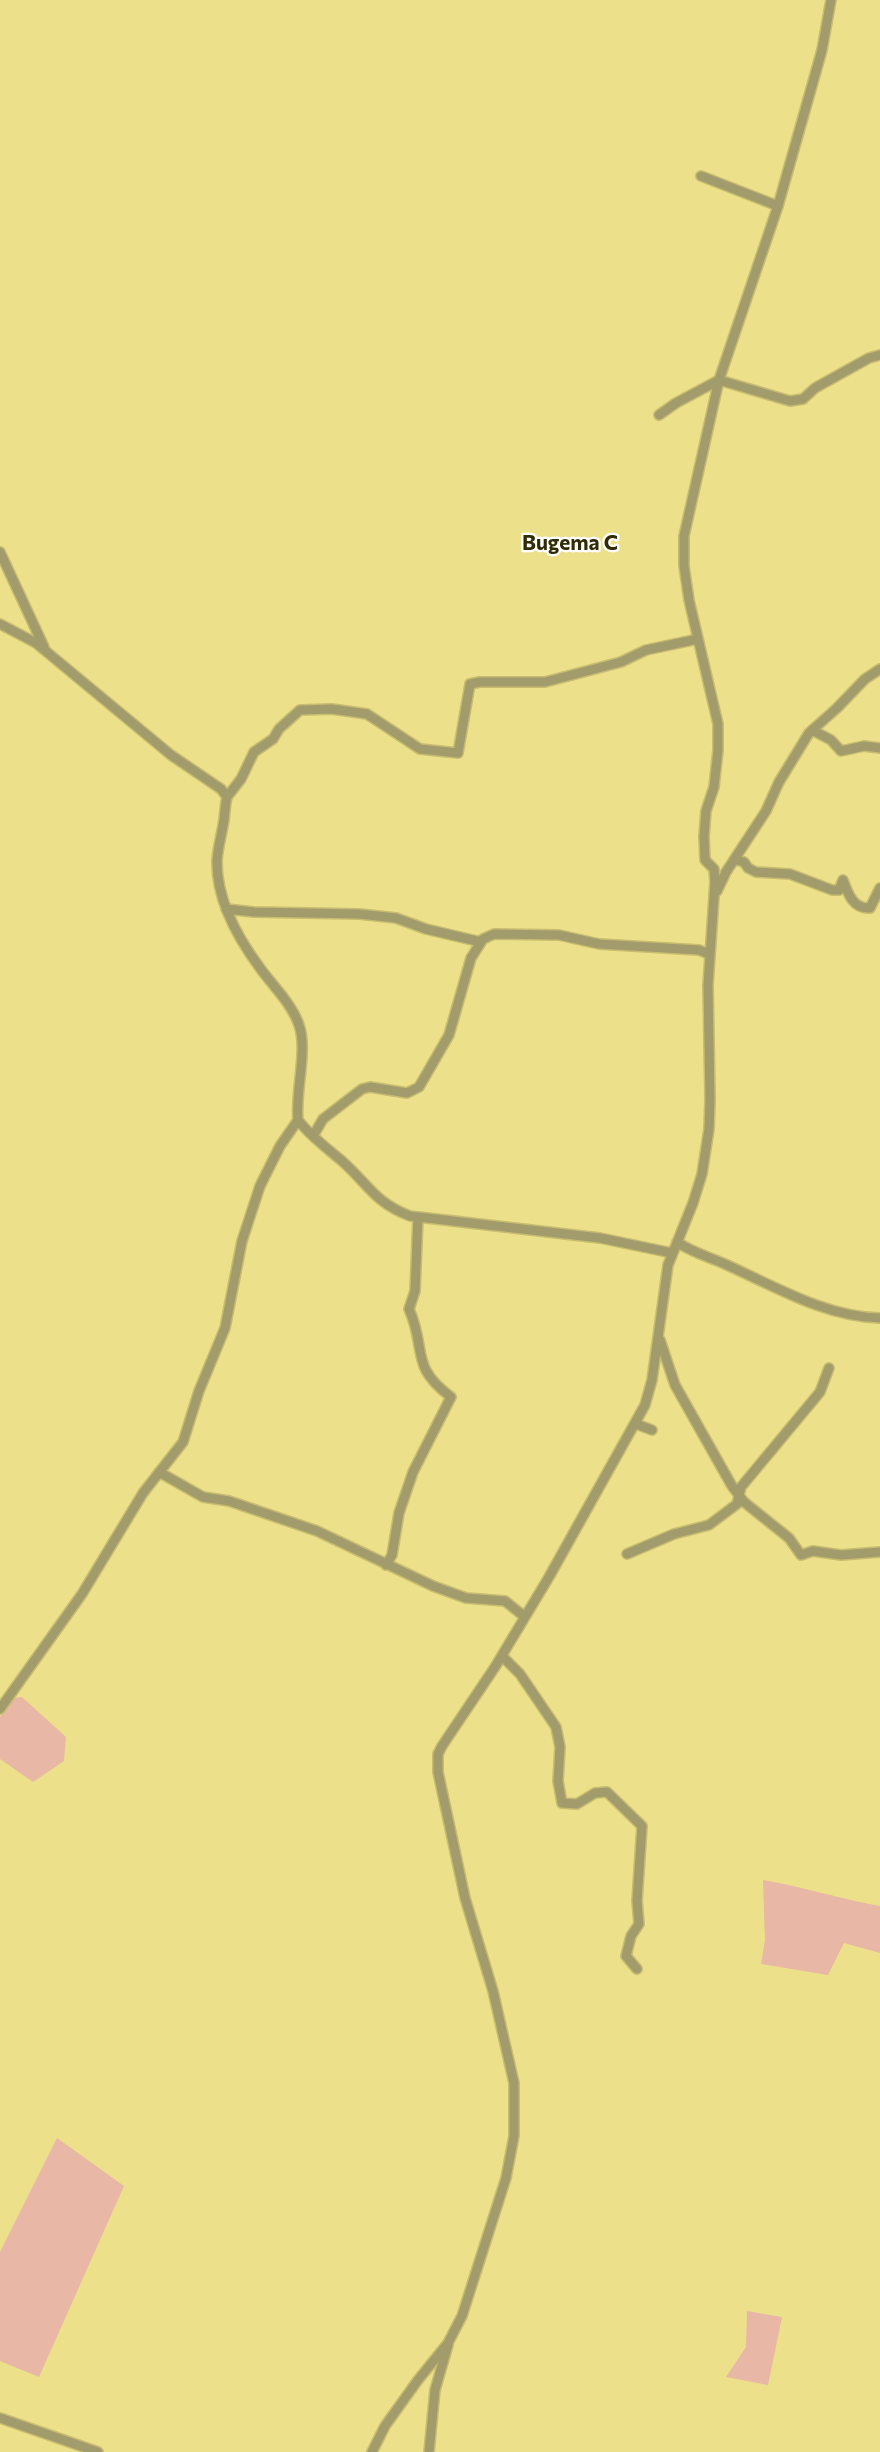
<!DOCTYPE html>
<html>
<head>
<meta charset="utf-8">
<style>
	body { margin:0 }
	canvas { display:block; background:#ede08a }
</style>
</head>
<body>
<canvas width="880" height="2452"></canvas>
<script>
const c = document.querySelector('canvas').getContext('2d');
c.lineJoin = 'round';
function paint(path, color) { c.fillStyle = color; c.fill(path, 'evenodd'); }
function stroke(path, color, width, dash) { c.strokeStyle = color; c.lineWidth = width; c.lineCap = dash ? 'butt' : 'round'; c.setLineDash(dash || []); c.stroke(path); }
function drawText(font, color, halo, rows, align = 'center') {
  c.font = font + ' Commissioner,sans-serif'; c.lineWidth = 4.5; c.setLineDash([]); c.textBaseline = 'middle'; c.strokeStyle = halo; c.fillStyle = color; for (const [text, x, y, turn = 0] of rows) {
    c.save(); c.translate(x, y); c.rotate((+turn || 0) * Math.PI / 180); c.textAlign = isNaN(turn) ? turn : align; if (halo) c.strokeText(text, 0, 0); c.fillText(text, 0, 0); c.restore();
  }
}
paint(new Path2D(`
	M22,1697L66,1737L64,1761L33,1782L0,1759V1717L15,1698Z
	M763,1880C803,1887 841,1899 880,1906V1953L844,1943L828,1975L761,1964L765,1940Z
	M57,2138L124,2186L39,2377L0,2361V2252Z
	M747,2311L782,2317L768,2385L726,2377L746,2347Z`), '#e8b7a5');
const minor = new Path2D(`
	M701,176L778,206
	M659,415L676,403L719,380L790,401L803,399L815,388L869,358L880,355
	M0,552L44,647
	M0,624L36,643L171,755L221,789L227,797C225,805 225,812 224,820C222,833 218,847 217,860C216,900 237,937 260,968C273,986 292,1004 299,1025C308,1050 295,1092 298,1120C310,1136 327,1148 342,1161C368,1184 375,1203 410,1216L600,1238L672,1253
	M812,730L831,740L841,751L864,746L880,748
	M227,797L241,779L254,752L273,739L279,729L300,710L332,709L367,714L420,749L458,753L470,684L480,682H545L621,662L646,650L698,639
	M736,860L744,862L748,868L756,872L790,874L832,890H839L843,880C848,894 853,909 870,908L880,888
	M717,891L726,872L766,811L779,782L809,733L837,708L865,679L880,669
	M226,909L254,912L359,914L396,918L426,929L481,942
	M313,1136L323,1119L362,1089L370,1087L407,1093L419,1087L449,1035L471,958L483,939L494,934L559,935L599,944L699,950L709,954
	M677,1242C693,1253 710,1257 727,1265C776,1287 826,1317 880,1318
	M660,1340L675,1385L732,1486L744,1502L789,1538L801,1555L813,1551L841,1555L880,1552
	M636,1424L652,1430
	M159,1472L203,1497L229,1501L317,1531L433,1586L466,1598L505,1601L525,1617
	M627,1554L674,1534L709,1525L737,1504L741,1487L820,1392L829,1368
	M386,1565L392,1555L399,1513L413,1472L451,1397C409,1366 427,1349 409,1309L415,1291L418,1217
	M502,1656L520,1674L556,1727L560,1747L558,1781L562,1803L577,1804L595,1793L607,1792L642,1826L637,1901L639,1924L631,1936L626,1956L637,1969
	M0,1709L82,1594L143,1493L183,1442L199,1391L225,1328L242,1241L260,1186L280,1146L298,1120
	M0,2418L98,2452
	M372,2452L385,2426L418,2380L448,2343L462,2316L506,2178L514,2136V2083L493,1991L465,1898L438,1772V1754L442,1746L495,1667L549,1577L645,1405L652,1380L668,1265L693,1203L702,1174L709,1129L710,1099L708,985L715,882L714,869L705,860L704,836L706,811L714,787L718,750V724L689,600L684,566V536L719,380L778,206L822,50L831,0
	M429,2452L435,2390L448,2345`);
stroke(minor, '#c7bc70', 12);
stroke(minor, '#a29b6c', 9);
drawText('bold 21px', '#312c06', '#fff', [
	["Bugema C",570,543]
]);
</script>
</body>
</html>
